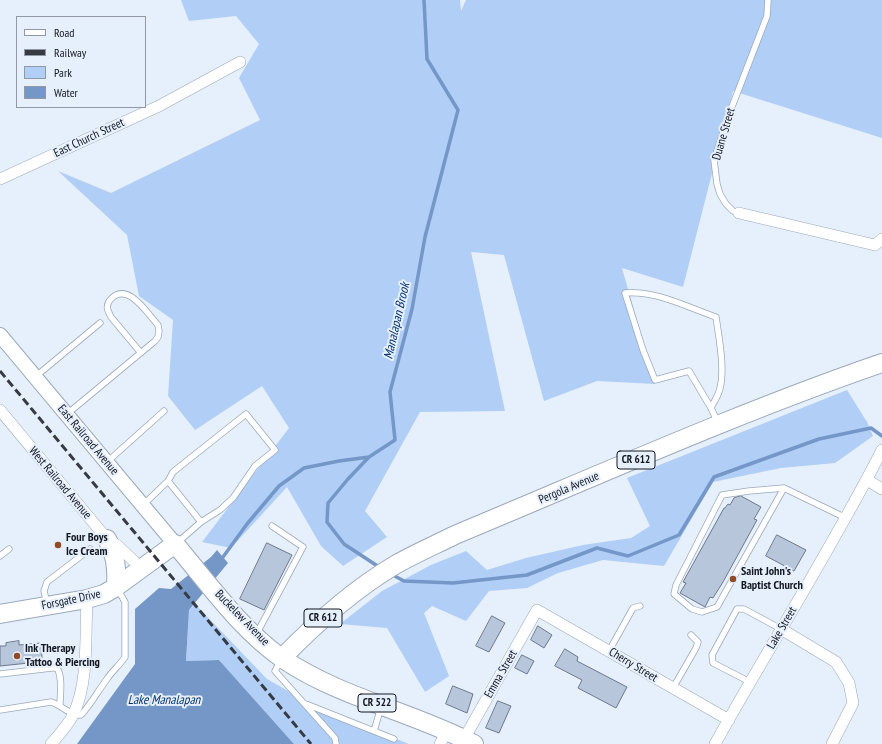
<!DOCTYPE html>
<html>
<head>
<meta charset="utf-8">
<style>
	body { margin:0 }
	#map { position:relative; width:882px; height:744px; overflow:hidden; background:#e6effc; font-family:"PT Sans Narrow",sans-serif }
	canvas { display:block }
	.legend { position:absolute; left:16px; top:16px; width:130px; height:92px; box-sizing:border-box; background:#e6effc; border:1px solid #9299a4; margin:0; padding:5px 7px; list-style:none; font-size:12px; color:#131820 }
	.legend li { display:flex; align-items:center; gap:8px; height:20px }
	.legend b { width:20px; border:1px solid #9299a4 }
</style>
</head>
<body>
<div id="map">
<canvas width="882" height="744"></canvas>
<ul class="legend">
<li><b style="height:5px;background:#fff"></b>Road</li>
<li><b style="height:5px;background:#353a43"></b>Railway</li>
<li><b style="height:11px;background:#b0cef6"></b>Park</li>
<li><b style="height:11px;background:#7497c8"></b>Water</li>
</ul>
</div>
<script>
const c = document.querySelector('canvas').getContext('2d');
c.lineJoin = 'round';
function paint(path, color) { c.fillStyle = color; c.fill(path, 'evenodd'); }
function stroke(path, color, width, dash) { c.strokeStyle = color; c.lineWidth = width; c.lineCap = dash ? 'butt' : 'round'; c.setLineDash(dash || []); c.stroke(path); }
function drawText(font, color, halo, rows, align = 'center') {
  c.font = font + ' "PT Sans Narrow",sans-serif'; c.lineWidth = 4; c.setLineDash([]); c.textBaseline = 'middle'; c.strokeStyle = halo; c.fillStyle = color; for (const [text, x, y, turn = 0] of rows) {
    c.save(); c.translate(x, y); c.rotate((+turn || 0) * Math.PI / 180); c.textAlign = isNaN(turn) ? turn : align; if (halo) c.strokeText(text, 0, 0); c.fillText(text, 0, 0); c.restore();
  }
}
paint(new Path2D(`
	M181,0H460L461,11L466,0H882V138L733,91L683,287L622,268L655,384L597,381L544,401L504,255L471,252L505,411L420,412L365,511L387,537L343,566L321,546L287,487L231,548L202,542L289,428L262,386L195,430L168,396L173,320L139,296L127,235L58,171L111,193L260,120L239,78L259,44L236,16L189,21Z
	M847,390L867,422L873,436L835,463L781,468L713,482L664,566L603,560L558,573L527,588L489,591L466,621L432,606L424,613L449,676L425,692L387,628L340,624L382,591L431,565L466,551L487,570L526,558L583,545L631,538L650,526L627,478Z
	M195,604L267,679L318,708L409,744H294L219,660L186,661L189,610Z`), '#b0cef6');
paint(new Path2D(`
	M217,550L228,563L189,610L186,661L219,660L294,744H77L135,664V609L159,588L171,589L211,557Z`), '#7497c8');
stroke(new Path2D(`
	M369,457L348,479L328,503L327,522L344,544L379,567
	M223,557L247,524L279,486L304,468L339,461L369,457L395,440L390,392L412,309L425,237L458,110L427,59L424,0
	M391,574L404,581L453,583L527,575L597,548L628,556L679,535L714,477L819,439L871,428L882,436`), '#7497c8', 3.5);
const building = new Path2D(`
	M741,496L761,507L754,519L757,520L723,582L713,598L710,597L705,607L680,593L686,583L683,582L724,508H725L728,504L730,505L734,498Z
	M777,535L806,550L794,571L766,556Z
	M267,543L292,555L264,610L240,599Z
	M492,616L505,623L489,652L476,646Z
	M538,626L552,635L544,648L531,640Z
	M19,641V645L41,643L42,658L29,659V663L0,666V646H6V643Z
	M565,649L578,657L577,661L627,687L616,708L578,688L582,680L555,666Z
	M522,655L534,661L527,674L515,668Z
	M453,686L473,694L467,713L446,704Z
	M498,701L511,706L499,733L486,728Z`);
paint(building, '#b7c6da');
stroke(building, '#6c798c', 1);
const service = new Path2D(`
	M739,213L733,211L726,204L720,194L717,184L714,160L728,117L767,16L768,0
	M35,377L100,323
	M711,408C714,401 719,395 720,388C725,369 719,338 716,317C687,307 655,290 625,293L643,350L655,380L689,371L711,408L718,423
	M67,414L155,341L158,337L159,331L158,325C147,313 127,280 110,300C105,306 108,311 111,317L141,353
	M107,462L164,411
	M168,481L173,472L246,414L275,450L255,466L233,498L220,510L201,522L177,543
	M784,488L717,607L702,612L692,609L674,594L676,585L722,495L749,491L784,488L846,518
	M143,505L168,481L201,522
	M0,556L9,549
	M47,604L44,591L47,582L90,549
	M257,633L303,547L272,526
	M609,651L633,608L640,606
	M281,660L275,671L335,738L336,744
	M0,674L52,668H57C63,677 60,695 60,705
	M750,682L713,663L712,655L737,609H744L781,629
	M673,688L696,648L698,642L691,635
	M306,704L394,739
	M0,710L51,702C62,705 70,716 81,715C91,704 98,691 107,679C112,671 120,665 125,657V602L117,588
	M374,731L381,707`);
const minor = new Path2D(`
	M0,179L159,106L240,62
	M739,213L875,245L882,239
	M0,410L107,539L118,546L141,568
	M867,480L882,489
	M781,629L836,662L849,683L853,703L832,744
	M464,739L537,610L729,720
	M51,744C59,735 68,725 73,715C89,683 85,635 87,599
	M440,744L447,731
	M715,744C770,645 831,550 882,450`);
const tertiary = new Path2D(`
	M0,335L175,544`);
const primary = new Path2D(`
	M107,539C116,556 117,568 116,587
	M0,614L87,599L104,594L116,587L175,544C209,584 240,629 283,659C341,698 413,712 474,744
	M282,658C316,623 353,590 395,565C414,554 435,545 455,535C597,476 737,413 882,363`);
stroke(service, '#9aa9bc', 7);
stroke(minor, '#9aa9bc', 12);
stroke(tertiary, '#9aa9bc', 16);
stroke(primary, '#9aa9bc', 20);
stroke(service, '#fff', 5.5);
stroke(minor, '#fff', 11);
stroke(tertiary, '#fff', 14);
stroke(primary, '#fff', 18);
stroke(new Path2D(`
	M0,371L311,744`), '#353a43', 3, [8, 4]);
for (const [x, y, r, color] of [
	[58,545,4,"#914a24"],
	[733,579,4,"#914a24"],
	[17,656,4,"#914a24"]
]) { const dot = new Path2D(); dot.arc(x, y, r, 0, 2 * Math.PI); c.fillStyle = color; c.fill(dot); stroke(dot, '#e6effc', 1.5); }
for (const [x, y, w] of [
	[636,460,38],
	[323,618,38],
	[377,703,38]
]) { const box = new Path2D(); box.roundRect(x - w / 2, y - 9, w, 18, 3); c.fillStyle = '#e6effc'; c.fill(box); stroke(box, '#131820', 1); }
drawText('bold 11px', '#131820', null, [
	["CR 612",636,460],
	["CR 612",323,618],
	["CR 522",377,703]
]);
drawText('12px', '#131820', '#e6effc', [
	["Duane Street",724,134,-74],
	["East Church Street",89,138,-25],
	["East Railroad Avenue",88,440,50],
	["West Railroad Avenue",60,483,50],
	["Pergola Avenue",569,488,-23],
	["Forsgate Drive",71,600,-12],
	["Buckelew Avenue",242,618,46],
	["Lake Street",782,628,-60],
	["Cherry Street",633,665,31],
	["Emma Street",501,674,-60]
]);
drawText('bold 12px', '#131820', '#e6effc', [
	["Four Boys",66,538],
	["Ice Cream",66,552],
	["Saint John's",741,572],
	["Baptist Church",741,586],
	["Ink Therapy",25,649],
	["Tattoo & Piercing",25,663]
], 'left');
drawText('italic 13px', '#083873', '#e6effc', [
	["Manalapan Brook",397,321,-77],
	["Lake Manalapan",164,700]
]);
</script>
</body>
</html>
